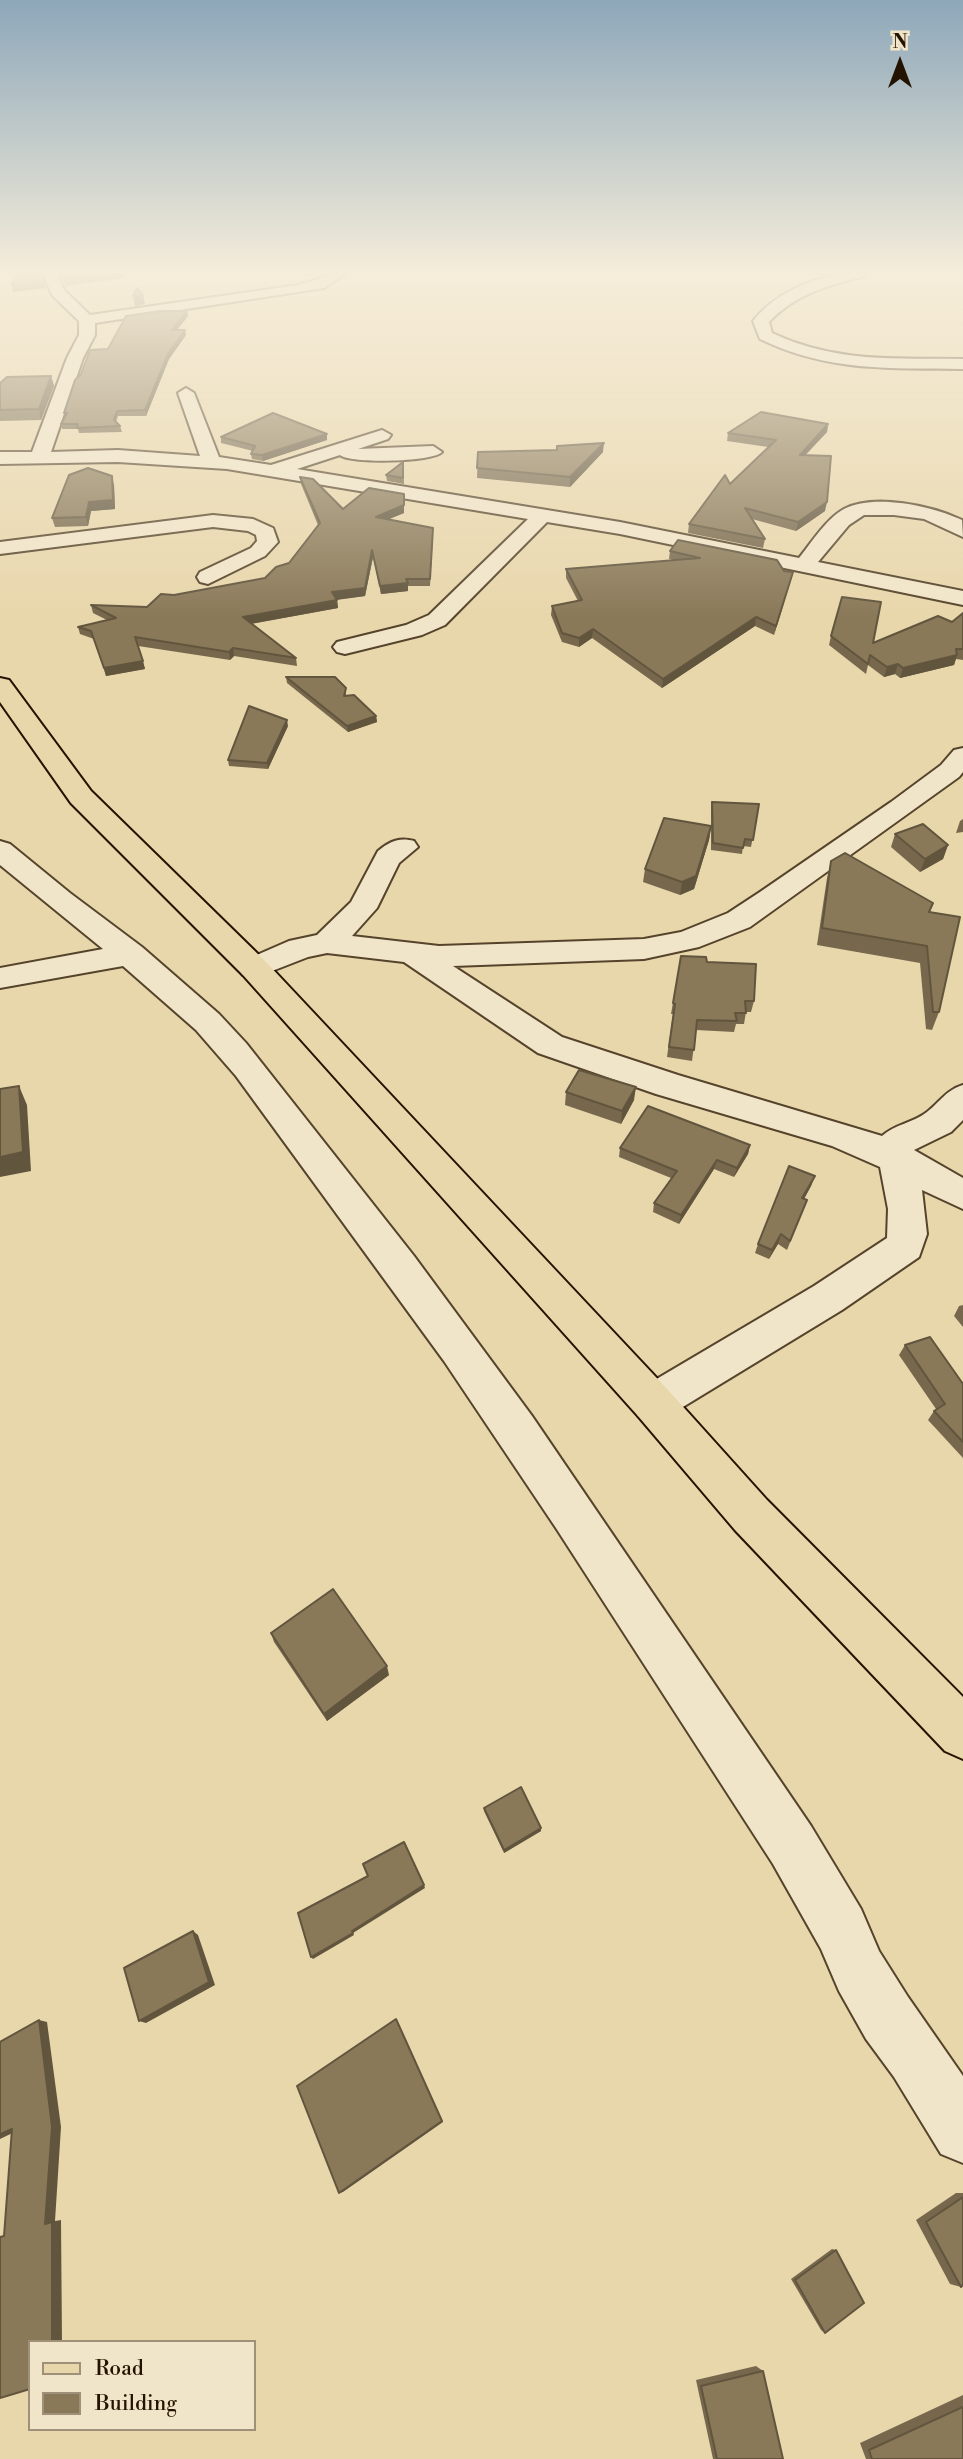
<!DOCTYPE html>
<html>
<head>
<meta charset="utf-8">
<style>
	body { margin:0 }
	#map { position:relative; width:963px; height:2459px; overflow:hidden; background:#e9d7ac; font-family:"Libre Bodoni",serif }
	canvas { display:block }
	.legend { position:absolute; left:28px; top:2340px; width:228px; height:91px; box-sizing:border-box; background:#f1e5c9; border:2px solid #9f9179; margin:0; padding:9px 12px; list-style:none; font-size:21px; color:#241300 }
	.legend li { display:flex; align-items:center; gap:14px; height:35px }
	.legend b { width:35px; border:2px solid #9f9179 }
	.north { position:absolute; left:865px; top:28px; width:70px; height:70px; -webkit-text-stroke:5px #f1e5c9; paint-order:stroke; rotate:0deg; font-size:19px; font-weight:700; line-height:28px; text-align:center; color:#241300 }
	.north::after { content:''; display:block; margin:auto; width:24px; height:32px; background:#241300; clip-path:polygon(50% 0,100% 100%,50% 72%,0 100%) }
</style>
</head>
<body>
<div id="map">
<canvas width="963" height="2459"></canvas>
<ul class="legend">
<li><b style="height:9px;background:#e9d7ac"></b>Road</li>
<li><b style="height:19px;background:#8a7959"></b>Building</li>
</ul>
<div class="north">N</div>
</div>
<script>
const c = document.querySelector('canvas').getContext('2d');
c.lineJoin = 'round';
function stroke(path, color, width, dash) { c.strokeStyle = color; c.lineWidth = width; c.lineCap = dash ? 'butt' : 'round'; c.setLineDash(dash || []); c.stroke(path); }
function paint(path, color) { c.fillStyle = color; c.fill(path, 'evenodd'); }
const minor = new Path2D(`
	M43,273H57L64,290L90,315L298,285C315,281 329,273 346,273L324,288L95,323V335L83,358L51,452L118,450L200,456L178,393L186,388L194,393L219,457L271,465L382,430L391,435L388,439L358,449L433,446L442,452C433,462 350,464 340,455L297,469L620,522L799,558C812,542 826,519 844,509C874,493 933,506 962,520L963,537L924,519L894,515H864L849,525L818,562L963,591V605L620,534L547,522L445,625L422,635L345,654L337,652L333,647L337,642L406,625L429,615L528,519L227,469L118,462L0,464V452H32L67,358L79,335V321L52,295Z
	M841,273H867L865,276C829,285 795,294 769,322L772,333C836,363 895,358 963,359V369C890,368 828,372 760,339L753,321C775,293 808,281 841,273Z
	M213,515L253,519L273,528L278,542L265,556L208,584L200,582L197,577L200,572L251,548L257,541L256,535L248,531L213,527L0,554V542Z
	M963,748V772L959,777L750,927L699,947L644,959L453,966L562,1037L678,1075L882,1136C895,1124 913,1123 927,1112C940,1102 946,1090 963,1085V1120L951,1132L914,1150L963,1178V1209L922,1190L927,1234L919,1257L842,1310L668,1416L653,1422L638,1416L632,1403L638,1390L814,1286L887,1238L888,1209L880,1167L832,1146L656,1094L538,1053L404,962L327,953L308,957L254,978L243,975L238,968L243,961L289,941L317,935L351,902L378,851C390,841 400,837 414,841L418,847L399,863L377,908L352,936L439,946L644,939L681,932L728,913L760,892L891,802L941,765L954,750Z
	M0,841L10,844L70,893L142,947L219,1014L246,1043L414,1256L532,1416L811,1826L861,1909L879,1951L908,1997L963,2076V2163L941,2154L894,2077L866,2039L839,1991L821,1949L773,1864L556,1528L444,1361L236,1076L196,1030L123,966L0,988V968L103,949L0,865Z`);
const major = new Path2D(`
	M0,678L9,680L91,791L265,961L668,1390L767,1500L963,1697V1759L945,1751L735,1530L638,1416L243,975L71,803L0,702Z`);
stroke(minor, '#55442b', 4);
stroke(major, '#241300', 4);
paint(minor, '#f1e5c9');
paint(major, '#e9d7ac');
paint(new Path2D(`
	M187,311L188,316L177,330L186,335L169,359L146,416H118L116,422L120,426L122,432L79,433L78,429H62L61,424L65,417L64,413L108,349Z
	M51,376L54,386L41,420L0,421V383Z
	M828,424L827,432L805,455L825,511L796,531L752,519L765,539L763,548L688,533L689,524L768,447L727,441L728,433Z
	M221,437L327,440L263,461L252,459L251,454L253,451L221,443Z
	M478,452H603L570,487L477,478Z
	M403,462L404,484L387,481L386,475Z
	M300,477L343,509L404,494V513L389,519L433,536L430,586H408V591L381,594L373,557L365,596L337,600L338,608L251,624L296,658L297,666L234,656L230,660L138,646L145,669L106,676L94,639L80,634L78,627L107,620L93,613L91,605L147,607L174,595L265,578L289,563L318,525L301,484Z
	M114,485L115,509L91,511L88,526L55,527L52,518Z
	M670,551L793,572L774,635L755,626L662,688L592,638L579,647L562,642L551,615L552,606L578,601L566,578V569L673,560L669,559Z
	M963,613V660L956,659L954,665L900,678L895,674L884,677L868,665L866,674L829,645L831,636L873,643L952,622Z
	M286,677L346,688V696L376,716L377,722L348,732L287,683Z
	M288,726L268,769L229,766L228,760Z
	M712,802L759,804L751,847L743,846L742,854L711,850V829L709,840L694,889L680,895L643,882L645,869L711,826V808Z
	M963,819V832L956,833L960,821Z
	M895,834L948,845L943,859L920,872L891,847Z
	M831,861L930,912L939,1012L932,1030L926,1029L920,963L817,945L827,878Z
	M681,956L707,962L754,1001L751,1012H746L744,1024H736L734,1032L696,1030L692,1061L667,1057L673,1014H671Z
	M566,1092L634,1100L621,1124L565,1105Z
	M750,1145L748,1154L734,1177L714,1169L679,1224L653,1212L654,1203L671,1178L619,1157L620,1148Z
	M815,1176L811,1186L804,1199L807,1200L787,1250L778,1244L769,1259L755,1253L758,1244Z
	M963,1305V1327L954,1316L959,1306Z
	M905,1345L963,1384V1458L928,1420L934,1411L936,1409L899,1355Z
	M271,1633L389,1675L327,1721L274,1642Z
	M484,1808L541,1828V1831L504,1853L484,1811Z
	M956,2193H963V2285L961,2287L950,2284L916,2220Z
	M832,2249L836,2250L825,2333L821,2330L791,2279Z
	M756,2366L763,2371L783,2459H713L696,2380Z
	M963,2395V2459H866L860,2443Z`), '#77684d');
paint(new Path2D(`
	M108,273H124L125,278L65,286L63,278Z
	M44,280L46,288L13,292L11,284Z
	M143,295L145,304L135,306L133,296Z
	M187,311L188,316L173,335L172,330Z
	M185,330L186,335L169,359L146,416L145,410L168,354Z
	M51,376L54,386L41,420L39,409Z
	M828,424L827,432L798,463L800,455Z
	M327,434V440L263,461L262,455Z
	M604,443L603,452L570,487V477Z
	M112,476L114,485L115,509L91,511L88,526L86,517L89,502Z
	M827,502L825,511L796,531L798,522Z
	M404,505V513L377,524L376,517Z
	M372,550L373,557L365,596L333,600L332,592Z
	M793,572L791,580L774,635L776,626Z
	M408,583V591L381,594L380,586Z
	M337,600L338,608L244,625L243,617Z
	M756,617L755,626L662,688L663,679Z
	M593,629L592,638L579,647V638Z
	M233,648L234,656L230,660L229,652Z
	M957,655L954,665L900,678L903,668Z
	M143,661L145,669L106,676L104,668Z
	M898,664L895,674L884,677L887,667Z
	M376,716L377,722L348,732L347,726Z
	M287,720L288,726L268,769L267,763Z
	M711,826L709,840L694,889L680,895L682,882Z
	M948,845L943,859L920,872L925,859Z
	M19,1086L27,1105L31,1171L0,1177V1157Z
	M636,1087L634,1100L621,1124L622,1111Z
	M750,1145L748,1154L734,1177L737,1168Z
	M717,1160L714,1169L679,1224L681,1215Z
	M815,1176L811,1186L799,1208L802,1198Z
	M781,1234L778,1244L769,1259L772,1250Z
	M387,1666L389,1675L327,1721L324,1714Z
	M541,1828V1831L504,1853V1850Z
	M424,1885L425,1888L353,1933L352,1931Z
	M193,1931L198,1935L215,1985L146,2023L139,2021Z
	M353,1933L354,1935L313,1959L311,1957Z
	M396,2019L443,2122L343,2192L339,2193Z
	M39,2020L47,2022L61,2127L55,2221L61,2220L62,2342H52L45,2224Z
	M12,2129H21L0,2139V2134Z`), '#61553e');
const building = new Path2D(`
	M21,273H41L44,280L11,284Z
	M61,273H108L63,278Z
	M137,288L143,295L133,296Z
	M160,311H187L172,330H185L168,354L145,410L117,411L114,420L120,426L77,428L78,424H61L67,413H64L75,380L81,374L90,350L108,349L126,316Z
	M51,376L39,409L0,410V383L7,377Z
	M761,412L828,424L800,455L831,456L827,502L798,522L745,508L765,539L689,524L725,475L730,484L776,440L728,433Z
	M273,413L327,434L262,455L251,454L255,446L221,437Z
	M604,443L570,477L477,468L478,452L557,450V446Z
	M403,462V478L386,475Z
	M88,468L112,476L113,500L89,502L86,517L52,518L69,475Z
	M300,477L313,479L343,509L369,488L404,494V505L376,517L433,528L430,579H406L408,583L380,586L372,550L365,588L332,592L337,600L243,617L296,658L233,648L229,652L135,637L143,661L104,668L91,631L78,627L116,618L91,605L147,607L161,594L174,595L265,578L276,567L289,563L320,523Z
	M678,540L777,560L784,571L793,572L776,626L756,617L663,679L593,629L579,638L562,633L552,606L582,600L566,569L700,558L670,551Z
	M842,597L881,602L873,643L938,616L952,622L963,613V649H956L957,655L903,668L898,664L887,667L870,655L868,664L831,636Z
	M286,677H335L346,688L344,696L354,695L376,716L347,726Z
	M249,706L287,720L267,763L228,760Z
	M712,802L759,804L753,840L745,839L743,848L713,843Z
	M664,818L711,826L696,876L682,882L645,869Z
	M923,824L948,845L925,859L895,834Z
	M845,853L933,903L929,912L960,917L939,1012H933L927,946L822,928L831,861Z
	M681,956L706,957L707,962L756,964L754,1001H745L746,1013H735L737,1021L697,1020L694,1050L669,1047L675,1004L673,1003Z
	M579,1070L636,1087L622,1111L566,1092Z
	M19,1086L23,1152L0,1157V1089Z
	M648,1106L750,1145L737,1168L717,1160L681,1215L654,1203L677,1171L620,1148Z
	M789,1166L815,1176L802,1198L807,1200L790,1241L781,1234L772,1250L758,1244Z
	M930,1337L963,1384V1442L934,1411L945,1404L905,1345Z
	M333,1589L387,1666L324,1714L271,1633Z
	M521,1787L541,1828L504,1850L484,1808Z
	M404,1842L424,1885L352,1931L353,1933L311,1957L298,1913L368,1876L363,1864Z
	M193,1931L209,1982L139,2021L124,1968Z
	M396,2019L442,2121L339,2193L297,2086Z
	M39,2020L52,2127L45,2224L52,2222V2342H30V2389L0,2398V2237L4,2236L12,2129L0,2134V2042Z
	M963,2197V2285L961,2287L926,2222Z
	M836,2250L864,2303L825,2333L795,2280Z
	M763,2371L783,2459H717L701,2386Z
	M963,2407V2459H872L869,2450Z`);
paint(building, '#8a7959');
stroke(building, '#61553e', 2);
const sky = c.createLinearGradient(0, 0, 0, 617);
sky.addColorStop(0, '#8da7b9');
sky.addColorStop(0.44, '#f5edda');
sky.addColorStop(1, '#f5edda00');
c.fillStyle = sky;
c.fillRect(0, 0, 963, 617);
</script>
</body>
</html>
